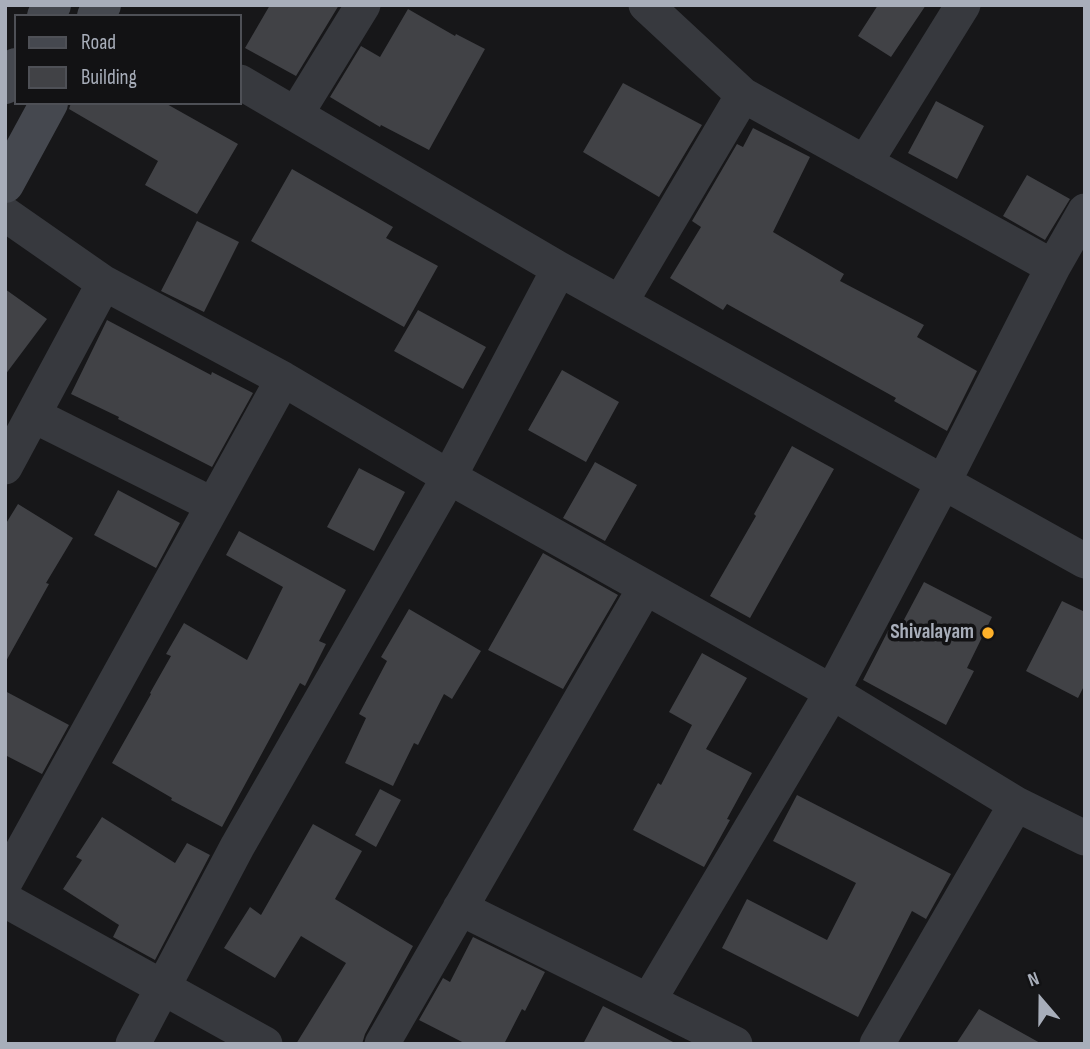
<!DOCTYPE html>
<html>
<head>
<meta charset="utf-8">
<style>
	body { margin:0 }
	#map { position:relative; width:1090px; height:1049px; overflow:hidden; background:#171719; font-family:"Sofia Sans Condensed",sans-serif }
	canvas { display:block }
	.frame { position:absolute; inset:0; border:7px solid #a8aeba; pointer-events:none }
	.legend { position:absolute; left:14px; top:14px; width:228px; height:91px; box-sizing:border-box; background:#121214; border:2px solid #4e5056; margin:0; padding:9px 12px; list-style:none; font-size:21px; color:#a8aeba }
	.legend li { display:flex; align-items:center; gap:14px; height:35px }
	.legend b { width:35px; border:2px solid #4e5056 }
	.north { position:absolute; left:1006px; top:965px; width:70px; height:70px; -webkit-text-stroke:5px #121214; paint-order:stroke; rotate:340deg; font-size:19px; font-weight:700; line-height:28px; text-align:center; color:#a8aeba }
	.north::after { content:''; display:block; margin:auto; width:24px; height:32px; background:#a8aeba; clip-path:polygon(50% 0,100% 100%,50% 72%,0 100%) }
</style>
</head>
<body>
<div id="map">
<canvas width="1090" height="1049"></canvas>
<div class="frame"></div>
<ul class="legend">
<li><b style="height:9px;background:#45484f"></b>Road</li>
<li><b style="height:19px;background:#414246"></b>Building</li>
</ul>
<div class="north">N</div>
</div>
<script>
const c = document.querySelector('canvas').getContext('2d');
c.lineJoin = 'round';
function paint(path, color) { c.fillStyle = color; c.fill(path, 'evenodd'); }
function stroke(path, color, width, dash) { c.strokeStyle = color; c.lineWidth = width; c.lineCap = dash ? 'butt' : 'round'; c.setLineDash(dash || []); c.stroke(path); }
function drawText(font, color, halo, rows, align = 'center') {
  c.font = font + ' "Sofia Sans Condensed",sans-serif'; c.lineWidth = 7; c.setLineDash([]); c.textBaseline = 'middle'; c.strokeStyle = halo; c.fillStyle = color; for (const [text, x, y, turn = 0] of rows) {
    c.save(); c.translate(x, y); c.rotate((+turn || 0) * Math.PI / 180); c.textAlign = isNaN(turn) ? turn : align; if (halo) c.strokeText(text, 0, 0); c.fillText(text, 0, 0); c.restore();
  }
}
paint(new Path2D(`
	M270,5H339L296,76L245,48Z
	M878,5H926L891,57L858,36Z
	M408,9L455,36L456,34L485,49L429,150L381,125L380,127L330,97L361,46L380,57Z
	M623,83L702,125L659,197L583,152Z
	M936,101L984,126L957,179L908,153Z
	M71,103H165L238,144L197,214L145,185L158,161L69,109Z
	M753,128L810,157L773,232L844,274L840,281L924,325L917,337L977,371L947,431L894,401L896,398L727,304L723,310L670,278L701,227L692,221L737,144L743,147Z
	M292,169L393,227L386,238L438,266L404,327L251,241Z
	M1027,175L1070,199L1045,240L1003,216Z
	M197,221L239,242L204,312L161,291Z
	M5,289L47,319L5,375Z
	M418,310L486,347L463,389L394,351Z
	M107,320L211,375L212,372L253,393L212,467L118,419L119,417L71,394Z
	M562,370L619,402L586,462L528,430Z
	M792,446L834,469L750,618L710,596L756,516L754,514Z
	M595,462L637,485L605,541L563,518Z
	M359,468L405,492L374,551L327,527Z
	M118,490L180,523L156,568L94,535Z
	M18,504L73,538L46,583L49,584L5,663V525Z
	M239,531L346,590L319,641L326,644L305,686L300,683L222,827L171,800L172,798L112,763L151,694L150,693L171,656L166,654L184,623L247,660L283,587L226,555Z
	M543,553L618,595L563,689L488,650Z
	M924,582L992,617L967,668L974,671L946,725L863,680L890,627L898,631Z
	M1062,601L1085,612V684L1078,698L1026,671Z
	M409,609L481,651L452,699L444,694L418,745L414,743L393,786L345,763L366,718L359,714L387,661L381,657Z
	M702,653L747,678L706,749L752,773L727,819L730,820L704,867L633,830L658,783L661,785L692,725L669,712Z
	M5,691L69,725L42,774L5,755Z
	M380,789L401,800L376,847L355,835Z
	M797,795L951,874L926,919L912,911L858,1017L722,948L747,899L827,940L856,883L773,841Z
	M102,817L175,863L187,843L210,855L155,960L113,937L119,925L63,889L82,860L76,857Z
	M313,824L362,851L335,899L413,946L365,1034L362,1044H296L346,963L301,936L275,978L224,948L250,907L261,915Z
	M473,937L545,972L525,1011L522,1009L504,1044H466L419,1020L443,978L450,982Z
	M603,1006L677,1044H583Z
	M979,1009L1042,1044H956Z`), '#414246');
stroke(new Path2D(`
	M646,5L743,95
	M240,82L559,269L1085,561
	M296,114L363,5
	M865,163L963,5
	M5,214L104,283L283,379L449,477L832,692L1016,804L1085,838
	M620,303L743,95L1053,267
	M33,415L213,505
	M5,467L104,283
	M5,882L283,379
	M5,900L265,1044
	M460,908L735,1044
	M649,1000L832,692L944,481L1053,267L1085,211
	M133,1044L237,847L449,477L559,269
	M382,1044L645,588
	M877,1044L1016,804`), '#37393e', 35);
stroke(new Path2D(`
	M46,16L52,5
	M96,16L102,5
	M5,85L16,67
	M5,184L49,103`), '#45484f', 38);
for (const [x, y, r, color] of [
	[988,633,7,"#feb12a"]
]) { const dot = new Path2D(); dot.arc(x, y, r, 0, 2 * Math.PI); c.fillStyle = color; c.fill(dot); stroke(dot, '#121214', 2.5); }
drawText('bold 21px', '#a8aeba', '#121214', [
	["Shivalayam",974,633]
], 'right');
</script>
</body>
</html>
